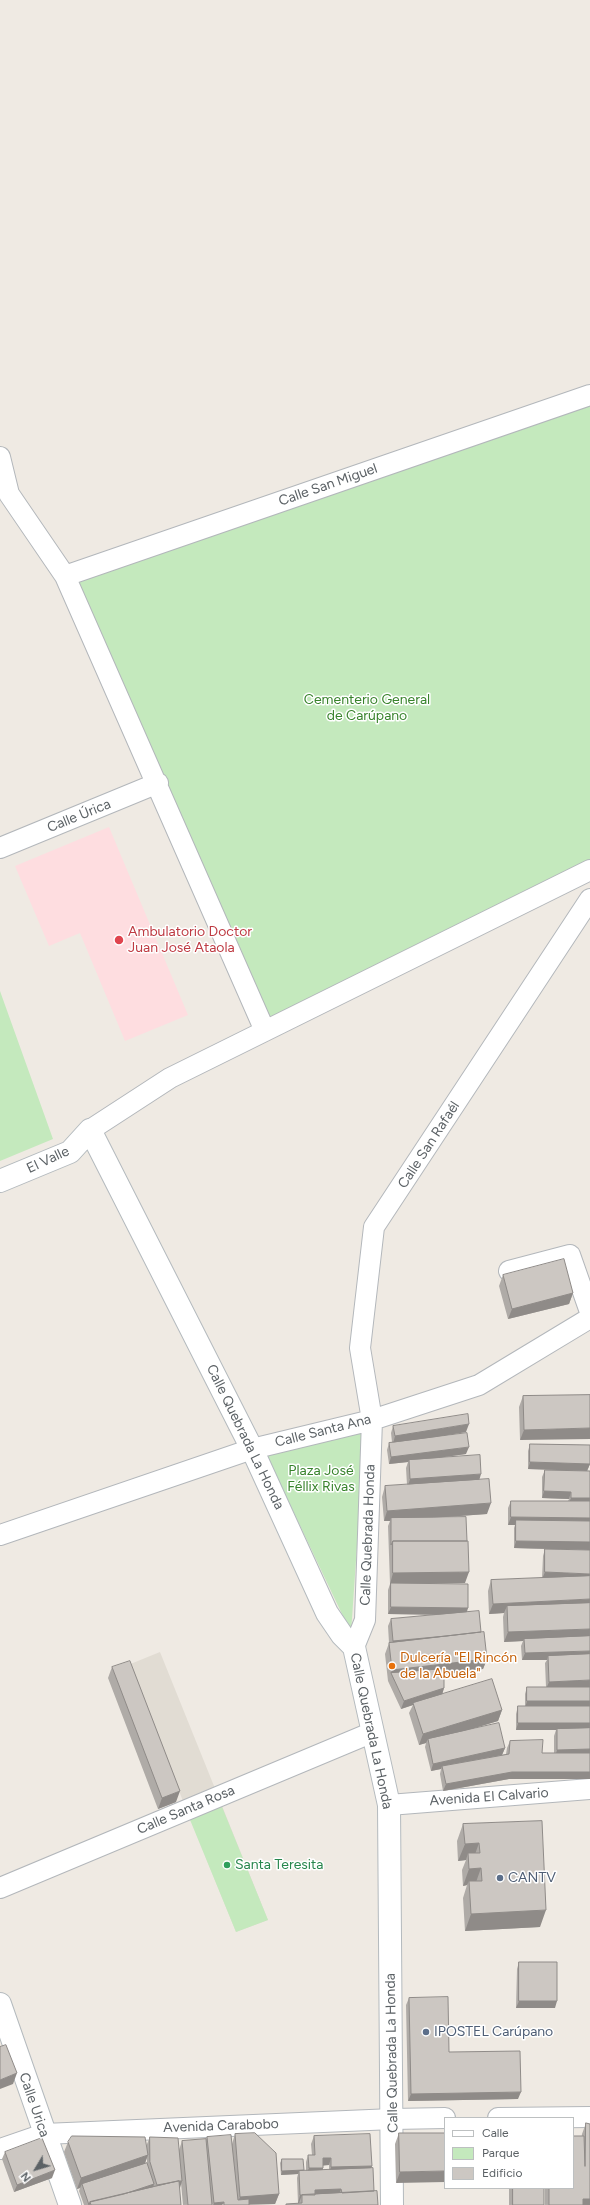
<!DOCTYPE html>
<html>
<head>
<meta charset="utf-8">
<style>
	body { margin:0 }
	#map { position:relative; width:590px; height:2205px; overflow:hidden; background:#efeae3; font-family:Figtree,sans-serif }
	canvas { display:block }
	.legend { position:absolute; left:444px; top:2117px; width:130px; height:72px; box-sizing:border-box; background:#fff; border:1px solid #bdc0c1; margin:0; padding:5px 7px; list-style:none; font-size:12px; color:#5b6165 }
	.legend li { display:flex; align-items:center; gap:8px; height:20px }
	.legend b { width:20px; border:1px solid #bdc0c1 }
	.north { position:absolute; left:16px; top:2149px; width:40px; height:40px; -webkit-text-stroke:3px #fff; paint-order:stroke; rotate:232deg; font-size:11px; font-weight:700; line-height:16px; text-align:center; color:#5b6165 }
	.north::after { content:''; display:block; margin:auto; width:14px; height:18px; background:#5b6165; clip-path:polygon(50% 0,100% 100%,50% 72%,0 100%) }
</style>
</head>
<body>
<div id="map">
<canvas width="590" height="2205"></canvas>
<ul class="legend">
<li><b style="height:5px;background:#fff"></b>Calle</li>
<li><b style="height:11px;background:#c4e9bd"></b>Parque</li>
<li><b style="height:11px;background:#ccc7c2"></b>Edificio</li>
</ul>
<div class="north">N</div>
</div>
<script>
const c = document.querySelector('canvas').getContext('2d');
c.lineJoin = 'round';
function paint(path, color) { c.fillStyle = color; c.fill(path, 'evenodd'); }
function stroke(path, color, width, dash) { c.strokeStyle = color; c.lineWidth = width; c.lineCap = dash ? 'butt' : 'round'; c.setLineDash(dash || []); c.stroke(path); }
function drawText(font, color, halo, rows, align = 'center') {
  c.font = font + ' Figtree,sans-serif'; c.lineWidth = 3; c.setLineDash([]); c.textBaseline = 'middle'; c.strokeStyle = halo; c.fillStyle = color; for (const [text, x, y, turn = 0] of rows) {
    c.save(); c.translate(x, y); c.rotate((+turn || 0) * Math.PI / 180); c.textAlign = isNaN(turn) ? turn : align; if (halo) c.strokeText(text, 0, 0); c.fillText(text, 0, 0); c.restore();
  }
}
paint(new Path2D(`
	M160,1652L268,1920L236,1932L128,1665Z`), '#e1dcd3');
paint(new Path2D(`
	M109,827L188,1015L125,1041L80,933L49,946L15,866Z`), '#fedde0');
paint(new Path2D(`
	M590,395V870L265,1031L65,576Z
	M0,991L53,1139L0,1161Z
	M365,1429L351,1633L265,1452Z
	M218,1797L268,1920L236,1932L186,1810Z`), '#c4e9bd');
const minor = new Path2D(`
	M0,457L9,494L65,576L265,1031
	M65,576L590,395
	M0,848L158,783
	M90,1130L170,1078L590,870
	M509,1271L570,1255L590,1312
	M0,1535L252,1449L372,1420L479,1385L590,1318
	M354,1647L365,1620L372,1420L360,1348L374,1227L590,899
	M389,1805L590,1789
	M0,1888L373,1732
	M498,2118L590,2117
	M0,2149L44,2134L393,2119L445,2118`);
const secondary = new Path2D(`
	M0,1181L70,1152L90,1130L252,1449L327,1613L342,1635L354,1647L389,1805L392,2205
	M0,2004L70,2205`);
stroke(minor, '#b3b7bb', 22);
stroke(secondary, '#b4babe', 24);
stroke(minor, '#fff', 20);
stroke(secondary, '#fff', 22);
paint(new Path2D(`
	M503,1275L573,1293L569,1304L508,1319L499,1286Z
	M590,1395L520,1440L519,1407L523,1396Z
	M393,1426L466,1432L437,1437L466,1454L436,1458L479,1480L487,1514L430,1518L465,1583H431L467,1613L481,1632L487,1659L483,1669L444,1674V1688L442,1694L502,1710L498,1721L465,1731L505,1748L502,1755L506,1754L507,1748L510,1741L542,1753H554V1736L556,1730H516V1714L518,1706H525V1694L527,1687H546L545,1663L547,1660H522L521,1646L523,1641L504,1642L503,1617L504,1613L489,1614L488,1591L491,1580L542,1578L543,1556L545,1549L514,1548V1528L515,1525H508V1508L511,1501H568L569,1499L542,1498V1477L545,1470L590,1471V1550L560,1549L590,1779H509L443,1791L440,1774L441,1769L431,1771L425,1747L426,1743L419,1745L409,1713L413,1705L401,1709L388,1681L385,1654L389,1643L388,1626L391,1619L438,1615L388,1614V1590L390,1584L388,1526L390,1521H384L382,1497L385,1486L407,1485L406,1468L408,1462L389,1464L387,1450L389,1443L392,1442L391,1433Z
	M530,1444L590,1445V1464L587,1471L528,1469V1451Z
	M112,1667L176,1802L158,1809L108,1678Z
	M542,1821L540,1927L465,1931L463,1898L467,1885L463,1886L462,1870L466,1860L458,1861L457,1841L463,1824Z
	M519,1962L555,2008H516L517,1969Z
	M409,1998L449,2052L518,2099L408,2101L406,2005Z
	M586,2123L590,2205H545V2188H573L582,2134Z
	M399,2133H445L396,2183L395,2144Z
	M235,2134L279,2194L275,2204L183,2205L181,2183L179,2188L181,2205H84L79,2191L80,2188L77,2189L64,2152L68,2142L147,2151V2144L150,2137L179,2150L182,2141L206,2139L207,2137L232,2144ZM147,2157V2163H145Z
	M314,2136L372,2166L371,2168L374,2191L378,2205H286V2204L298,2203L297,2178L298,2174L281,2175L280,2163L282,2159L304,2171H306V2162L308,2155H312L311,2144ZM323,2165H329V2170H323Z
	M5,2152L52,2178L14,2192L2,2159Z
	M509,2188H544V2205H509Z`), '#afaba7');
paint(new Path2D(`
	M573,1293L569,1304L508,1319L512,1309Z
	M469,1424L466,1432L393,1444L395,1436Z
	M590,1428V1439L520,1440L524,1430Z
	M469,1447L466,1454L409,1462V1460L408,1462L389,1464L391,1457Z
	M530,1462L590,1464L587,1471L528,1469Z
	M481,1474L479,1481L408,1486L410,1479Z
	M544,1491L571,1492L569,1499L542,1498Z
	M571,1498H590V1506L568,1505Z
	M491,1503L487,1514L391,1521V1518L390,1521H384L387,1511Z
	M511,1517L590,1518V1525L516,1520L515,1525H508Z
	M516,1541L590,1542V1550L514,1548Z
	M469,1572L465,1583L390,1584L393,1573Z
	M545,1572L590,1574V1581L542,1579Z
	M590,1599V1610L507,1606L504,1613L489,1614L493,1604Z
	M391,1607L468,1608L466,1615L388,1614Z
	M590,1629V1639H524L523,1641L504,1642L508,1632Z
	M481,1633L390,1648L393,1641Z
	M590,1651V1658L548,1656L547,1660H522L525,1653Z
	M487,1659L483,1669L394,1680L391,1673L392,1670Z
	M590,1680V1688L546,1689L549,1682Z
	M444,1688L442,1695L413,1703V1705L401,1709L404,1701Z
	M527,1701H590V1708H525Z
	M502,1710L498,1721L428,1742V1739L426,1743L419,1745L423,1734Z
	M518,1723H590V1730L557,1729L556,1730H516Z
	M505,1748L502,1755L442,1766L441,1769L431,1771L433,1764Z
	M590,1749V1756L555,1757L557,1750Z
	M512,1772H590V1779H509L443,1791L446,1784Z
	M180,1791L176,1802L158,1809L162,1798Z
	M479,1843L473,1860L468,1853L466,1860L458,1861L465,1844Z
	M481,1868L475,1885L469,1881L467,1885L463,1886L469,1869Z
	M546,1910L540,1927L465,1931L471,1914Z
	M519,2001H557L555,2008H516Z
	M17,2073L13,2084L0,2089V2080Z
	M521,2092L518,2099L408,2101L411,2094Z
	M148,2155L144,2166L82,2184L80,2188L77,2189L81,2178Z
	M323,2158H331L329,2165L320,2166Z
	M372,2166L369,2173L329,2175L331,2167Z
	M309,2168H323L321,2175L306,2176Z
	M55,2170L52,2178L14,2192L17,2185Z
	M304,2170L299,2171L298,2174L281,2175L282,2171Z
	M445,2171V2182L396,2183L400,2172Z
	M182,2181L180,2188L155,2192L157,2185Z
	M154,2184L152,2192L91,2205Z
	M341,2189L339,2196L302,2195L299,2203H298L300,2195L315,2190Z
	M279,2194L275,2204L237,2205L240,2197Z
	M583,2199H590V2205H581Z
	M224,2202L222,2205H213L214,2203Z`), '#8f8b88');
const building = new Path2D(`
	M564,1259L573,1293L512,1309L503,1275Z
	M590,1395V1428L524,1430L523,1396Z
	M468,1414L469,1424L395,1436L393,1426Z
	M467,1433L469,1447L391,1457L389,1443Z
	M530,1444L590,1445V1464L530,1462Z
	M480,1455L481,1474L410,1479L409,1460Z
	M545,1470L590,1471V1498H571V1492L544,1491Z
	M489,1479L491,1503L387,1511L385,1486Z
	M511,1501H590V1518L511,1517Z
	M466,1517L467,1541H393L391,1545V1518Z
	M516,1520L590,1521V1542L516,1541Z
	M393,1541H468L469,1572L393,1573Z
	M545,1549L590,1550V1574L545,1572Z
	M590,1576V1599L493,1604L491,1580Z
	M391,1583L468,1584V1608L391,1607Z
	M590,1603V1629L508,1632L507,1606Z
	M479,1611L481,1632L446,1636L393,1641L391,1619Z
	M484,1632L487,1659L392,1670L389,1643Z
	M590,1636V1651L525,1653L524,1639Z
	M590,1654V1680L549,1682L548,1656Z
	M130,1661L180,1791L162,1798L112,1667Z
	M444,1669V1688L404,1701L391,1673Z
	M492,1679L502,1710L423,1734L413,1703Z
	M527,1687H590V1701H527Z
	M518,1706H590V1723H518Z
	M499,1723L505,1748L433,1764L428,1739Z
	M590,1728V1749L557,1750V1729Z
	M543,1740L542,1753H590V1772H512L446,1784L442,1766L509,1754L510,1741Z
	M542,1821L546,1910L471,1914L469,1881H482L481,1868L469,1869L468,1853H480L479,1843L465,1844L463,1824Z
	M519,1962H557V2001H519Z
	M448,1997L449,2052L520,2051L521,2092L411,2094L409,1998Z
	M6,2045L17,2073L0,2080V2047Z
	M586,2123L590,2124V2199H583V2205H549V2188H573V2136H584L585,2166Z
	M255,2133L276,2153L279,2194L240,2197L235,2134Z
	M399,2133H445V2171L400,2172Z
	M370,2134L372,2166L331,2167V2158H323V2168H309L308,2155H315L314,2136Z
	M231,2135L238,2200L249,2199V2205H224V2202L214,2203L207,2137Z
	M72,2136L145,2137L148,2155L81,2178L68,2142Z
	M150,2137L178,2138L182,2181H179L157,2185L150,2162Z
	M42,2138L55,2170L17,2185L5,2152Z
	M206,2139L212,2205H188L182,2141Z
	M282,2159H303L304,2170L282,2171Z
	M147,2163L154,2184L124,2194L90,2202L89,2205L82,2184Z
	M373,2168L374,2191L342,2193L341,2189L315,2190V2195H300L299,2171Z
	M179,2181L181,2205H91L90,2202Z
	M513,2188H544V2205H513Z
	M377,2191L378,2205H286V2204L302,2203V2195Z`);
paint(building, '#ccc7c2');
stroke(building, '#8f8b88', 1);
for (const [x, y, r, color] of [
	[119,940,5,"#e0444e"],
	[392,1666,4,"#e8710a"],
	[227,1865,4,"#2e9e5b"],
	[500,1878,4,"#5c6f8a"],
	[426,2032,4,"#5c6f8a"]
]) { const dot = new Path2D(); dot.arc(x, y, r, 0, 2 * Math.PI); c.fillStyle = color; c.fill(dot); stroke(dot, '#fff', 1.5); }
drawText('14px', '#5b6165', '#fff', [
	["Calle San Miguel",328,485,-19],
	["Calle Úrica",79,816,-22],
	["Calle San Rafaél",429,1145,-57],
	["El Valle",48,1160,-25],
	["Calle Santa Ana",323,1431,-14],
	["Calle Quebrada La Honda",245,1437,64],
	["Calle Quebrada Honda",368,1535,-88],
	["Calle Quebrada La Honda",371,1731,78],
	["Avenida El Calvario",489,1797,-4],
	["Calle Santa Rosa",186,1810,-23],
	["Calle Quebrada La Honda",392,2053,-91],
	["Calle Urica",34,2105,71],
	["Avenida Carabobo",221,2126,-2]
]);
drawText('14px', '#38832c', '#fff', [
	["Cementerio General",367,700],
	["de Carúpano",367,716],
	["Plaza José",321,1471],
	["Féllix Rivas",321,1487]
]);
drawText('14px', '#be3a42', '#fff', [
	["Ambulatorio Doctor",128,932],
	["Juan José Ataola",128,948]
], 'left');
drawText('14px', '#c56008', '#fff', [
	["Dulcería \"El Rincón",400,1658],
	["de la Abuela\"",400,1674]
], 'left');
drawText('14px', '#27864d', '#fff', [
	["Santa Teresita",235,1865]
], 'left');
drawText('14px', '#4e5e75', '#fff', [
	["CANTV",508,1878],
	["IPOSTEL Carúpano",434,2032]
], 'left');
</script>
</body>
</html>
